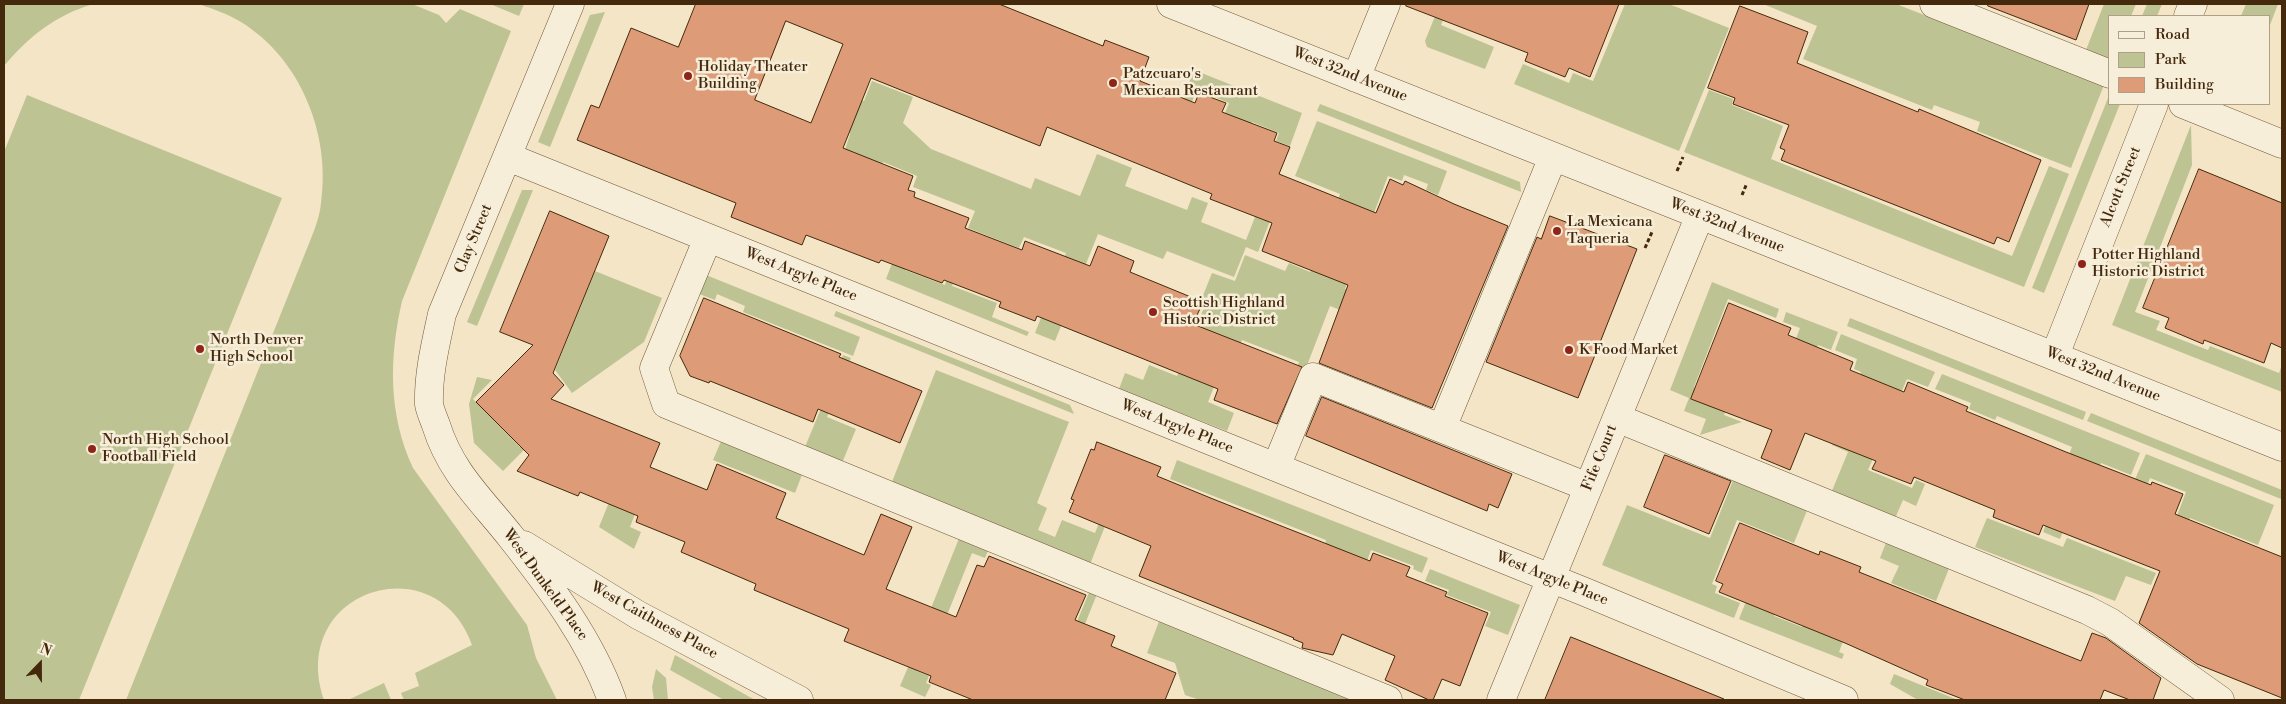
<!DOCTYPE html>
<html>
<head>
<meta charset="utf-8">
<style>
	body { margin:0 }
	#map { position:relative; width:2286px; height:704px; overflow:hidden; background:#f3e5c6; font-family:"Libre Bodoni",serif }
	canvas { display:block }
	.frame { position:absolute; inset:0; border:5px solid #44290c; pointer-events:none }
	.legend { position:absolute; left:2108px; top:15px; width:162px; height:90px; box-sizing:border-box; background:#f7eeda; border:1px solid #af9f88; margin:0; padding:6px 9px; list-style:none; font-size:15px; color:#44290c }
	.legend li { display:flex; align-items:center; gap:10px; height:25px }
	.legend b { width:25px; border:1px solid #af9f88 }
	.north { position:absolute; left:15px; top:639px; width:50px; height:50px; -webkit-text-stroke:4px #f7eeda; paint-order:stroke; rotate:22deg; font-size:14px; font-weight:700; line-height:20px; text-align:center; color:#44290c }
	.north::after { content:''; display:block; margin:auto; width:18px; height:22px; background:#44290c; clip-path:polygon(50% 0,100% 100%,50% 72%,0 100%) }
</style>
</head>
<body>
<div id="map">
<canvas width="2286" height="704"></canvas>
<div class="frame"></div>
<ul class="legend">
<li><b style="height:6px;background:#f7eeda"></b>Road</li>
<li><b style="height:14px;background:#bec393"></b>Park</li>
<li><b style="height:14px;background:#dd9c77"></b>Building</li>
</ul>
<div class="north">N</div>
</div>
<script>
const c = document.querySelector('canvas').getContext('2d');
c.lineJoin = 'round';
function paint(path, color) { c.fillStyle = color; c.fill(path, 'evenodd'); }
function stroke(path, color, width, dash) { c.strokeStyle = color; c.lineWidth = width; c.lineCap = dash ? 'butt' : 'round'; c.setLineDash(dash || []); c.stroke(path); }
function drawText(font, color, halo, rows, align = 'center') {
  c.font = font + ' "Libre Bodoni",serif'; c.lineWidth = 5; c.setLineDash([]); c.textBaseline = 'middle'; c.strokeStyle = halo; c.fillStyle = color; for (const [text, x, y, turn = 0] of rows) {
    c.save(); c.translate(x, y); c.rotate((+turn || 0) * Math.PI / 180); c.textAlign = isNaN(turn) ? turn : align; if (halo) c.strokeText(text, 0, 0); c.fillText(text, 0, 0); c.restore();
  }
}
paint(new Path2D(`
	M4,4H93C56,15 28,37 4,66Z
	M199,4H412L439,15L446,23L460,9L511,31L402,301C389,358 388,414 413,468L527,625L536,658L557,700H404L401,693L419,686L415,673L472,645C436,543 287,590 324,700H126L312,236C316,226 320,214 321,203C331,135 301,59 241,22C228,14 213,9 199,4Z
	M490,4H524L519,16Z
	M1440,4H1449L1441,25L1494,47L1485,69L1427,47L1425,41Z
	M1625,4H1669L1729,28L1679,151L1514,84L1523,64L1569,83L1573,73L1593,81Z
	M1763,4H1896L2104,85L2071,168L1977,131L1980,122L1934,105L1932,110L1803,59L1817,26Z
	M2104,4H2136L2131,16H2110V66L2086,50Z
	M2147,4H2162L2157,16H2142Z
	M2246,4H2278L2270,25V16H2241Z
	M605,12L550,147L538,142L590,15Z
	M1194,70L1302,113L1290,146L1276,141L1279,133L1252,122L1249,128L1211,148L1229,103L1197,90L1191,104L1182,100Z
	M872,81L913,97L903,123L931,149L1031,189L1035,178L1080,196L1097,154L1132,168L1125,186L1187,210L1192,197L1208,203L1201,222L1246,240L1264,194L1278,200L1258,252L1246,247L1234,277L1167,251L1163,259L1098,234L1055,341L1035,333L1066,253L1024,237L1019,248L968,228L975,211L913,187L917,176L883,162L881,167L844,153L850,134L845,93L864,101Z
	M1709,90L1733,99L1732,105L1783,126L1771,159L2012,256L2049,166L2069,174L2024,287L1684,152Z
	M2110,93V104H2120L2044,293L2032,288Z
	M27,95L282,198L79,700H4V152Z
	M1320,104L1520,182L1521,192L1317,111Z
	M1317,121L1447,171L1438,195L1426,190L1428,184L1404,175L1402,181L1388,176L1345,289L1384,305L1376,324L1330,306L1304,373L1296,370L1299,362L1242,340L1238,349L1230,346L1208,402L1234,413L1227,431L1119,389L1125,373L1143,380L1149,365L1177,376L1207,300L1202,298L1212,273L1235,281L1245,255L1285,271L1289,263L1310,272L1340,194L1295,176Z
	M2191,125L2192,165L2135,312L2160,321L2156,330L2208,350L2210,346L2279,373L2282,365V392L2112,325Z
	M522,190H533L477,326L467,322Z
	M899,245L908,261L905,270L945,285L947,278L954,281L952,286L997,303L992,317L1029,332L1027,336L886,279Z
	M595,271L662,298L644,342L572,393L555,370Z
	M701,273L860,337L853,356L743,312L745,306L717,294L715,300L694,292Z
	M1712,282L1779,309L1776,318L1728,299L1694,387L1729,402L1724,415L1742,422L1700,435L1706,419L1684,411L1689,398L1670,390Z
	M836,311L1070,405L1074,414L834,316Z
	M1786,312L1838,332L1831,350L1818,345L1814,353L1772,401L1800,328L1783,322Z
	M1850,318L2086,412L2083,420L1847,326Z
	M1841,334L1935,372L1928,387L1907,379L1868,470L1912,488L1916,480L1925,484L1916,506L1903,500L1893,523L1829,498L1848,452L1832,445L1861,372L1854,369L1857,359L1835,350Z
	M843,355L851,358L827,417L856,429L842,463L805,447Z
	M936,370L1069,422L1037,503L1047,508L1038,530L1055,537L1062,520L1095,533L1101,518L1107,521L1089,567L890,487Z
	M1942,374L2140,453L2131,475L2101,463L2097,472L2089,469L2060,539L2043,532L2073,457L2069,455L2072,447L1997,416L1995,420L1969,409L1971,403L1935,389Z
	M477,377L492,380L473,399L520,447L537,430L540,434L503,471L474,443L469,404Z
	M2091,413L2282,490L2281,499L2087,421Z
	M722,439L803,472L795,493L713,460Z
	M2146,454L2274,505L2258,545L2190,518L2174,560L2162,555L2186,492L2150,478L2120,555L2133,484Z
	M1177,460L1428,558L1422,573L1413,569L1414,566L1371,550L1367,561L1325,545L1326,540L1170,479Z
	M1734,478L1808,508L1794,543L1737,520L1712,584L1717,586L1715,593L1740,603L1734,618L1602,565L1627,505L1710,538Z
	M616,485L635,514L630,527L641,532L634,549L599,527Z
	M1987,518L2063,547L2067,538L2156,573L2151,585L2126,576L2115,601L1975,547Z
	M960,536L989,548L985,558L972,553L941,630L925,623Z
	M1887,540L1950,566L1936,601L1891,583L1899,566L1880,558Z
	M1430,569L1520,605L1508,635L1485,626L1491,612L1447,595L1449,590L1425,581Z
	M1093,583L1097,594L1081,634L1073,631Z
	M1747,599L1776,610L1774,616L1802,627L1805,620L1845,636L1839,652L1844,654L1842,659L1739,619Z
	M1161,616L1365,700H1200L1185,695L1175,663L1147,653Z
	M925,627L934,631L917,671L929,676L926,683L931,685L925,697L900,686Z
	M675,655L755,700H724L670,670Z
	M656,669L666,678L668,700H654L652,687Z
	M1894,674L1958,700H1918L1890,684Z
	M384,683L391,700H348Z`), '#bec393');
const building = new Path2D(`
	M696,4H999L1103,46L1105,40L1149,57L1140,81L1195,103L1199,93L1226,103L1222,112L1277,133L1274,141L1290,147L1279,174L1376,213L1390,179L1403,185L1405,181L1454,204L1508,226L1432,408L1319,363L1348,285L1262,251L1272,223L1210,199L1212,194L1047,127L1040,146L871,78L843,148L913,176L908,190L915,192L914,197L969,218L965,228L1022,250L1025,241L1090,266L1098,246L1134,261L1130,272L1203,302L1193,324L1302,367L1277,424L1214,400L1218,389L1037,316L1035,321L999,307L1001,302L944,280L942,283L881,260L879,263L806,235L802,245L731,217L736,203L577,140L591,105L599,108L631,28L678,47ZM786,21L843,44L811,123L755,100Z
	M1407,4H1619L1590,77L1569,68L1565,77L1525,61L1528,53L1406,6Z
	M1988,4H2089L2076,40L1988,6Z
	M1740,6L1808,32L1797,63L1918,112L1919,109L2041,160L2009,242L1997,237L1994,244L1781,160L1785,150L1780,148L1789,125L1733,104L1735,98L1708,88Z
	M2199,169L2282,203V348L2271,343L2264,363L2204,340L2203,344L2165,328L2169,318L2143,308Z
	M550,211L609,236L553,373L564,385L551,399L660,443L650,467L707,490L717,464L786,493L776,518L864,555L881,514L912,527L886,589L956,617L977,565L984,567L989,556L1086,595L1075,620L1115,636L1111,646L1176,673L1165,700H973L929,682L931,676L844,641L849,629L754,590L756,584L681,552L685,542L636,522L638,516L580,492L578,496L517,471L529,455L476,402L533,345L500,332Z
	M1550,216L1637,249L1578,398L1486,362L1537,237L1541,239Z
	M704,298L841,354L839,357L922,391L900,443L818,409L813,422L710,381L709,383L690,376L680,356Z
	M1729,303L1791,328L1788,335L1853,362L1850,370L1904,392L1908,382L1968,407L1966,411L2066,452L2151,485L2152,482L2183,494L2175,514L2282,557V698L2197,664L2139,623L2160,571L2043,525L2039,535L1993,517L1995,510L1914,477L1911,484L1872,469L1876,461L1805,433L1790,470L1761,458L1772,430L1691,399Z
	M1322,397L1512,474L1498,508L1489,504L1487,511L1306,436Z
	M1097,442L1161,467L1157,476L1213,499L1370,561L1373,553L1410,567L1406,576L1447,592L1445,596L1488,613L1460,686L1442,679L1433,700H1429L1385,680L1395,656L1342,634L1333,655L1302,648L1303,643L1293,639L1294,638L1139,576L1151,546L1069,512L1074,500L1071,499L1091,449L1094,450Z
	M1665,455L1731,481L1709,534L1644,507Z
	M1740,523L1819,555L1820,551L1861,567L1859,572L2081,661L2092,633L2106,638L2161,678L2153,700H2130L2104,690L2100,700H1965L1926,685L1928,680L1845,643L1719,592L1723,584L1716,581Z
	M1571,637L1724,699L1723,700H1545Z`);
paint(building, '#dd9c77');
stroke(building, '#44290c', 1);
const minor = new Path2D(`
	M570,4L442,314C436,342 428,374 429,404C430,411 434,419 436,425C451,473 481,499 511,537C551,588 590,639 612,700
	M1171,4L2282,447
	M1934,4L2110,74
	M2188,16L2193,4
	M1356,78L1386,4
	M2183,104L2282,144
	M508,157L1585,592L1844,700
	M708,238L654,368L666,404L1388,700
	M2055,355L2154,104
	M1617,418L2087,610L2110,622L2220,700
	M1442,428L1553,157
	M1276,467L1313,377L1588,487
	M524,545L638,615L799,700
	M1501,700L1700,215`);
stroke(minor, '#70583a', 29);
stroke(new Path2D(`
	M1677,171L1683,157
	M1742,195L1747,183
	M1645,248L1652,232`), '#44290c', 3, [4, 2.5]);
stroke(minor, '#f7eeda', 28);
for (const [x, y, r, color] of [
	[688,76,5,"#8f2418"],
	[1113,83,5,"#8f2418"],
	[1557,231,5,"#8f2418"],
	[2082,264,5,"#8f2418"],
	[1153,312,5,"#8f2418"],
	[200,349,5,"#8f2418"],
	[1569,350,5,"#8f2418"],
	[92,449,5,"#8f2418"]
]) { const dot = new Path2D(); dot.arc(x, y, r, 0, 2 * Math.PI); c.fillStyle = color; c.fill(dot); stroke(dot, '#f7eeda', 2); }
drawText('15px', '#44290c', '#f7eeda', [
	["Holiday Theater",698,67],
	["Building",698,84],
	["Patzcuaro's",1123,74],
	["Mexican Restaurant",1123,91],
	["La Mexicana",1567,222],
	["Taqueria",1567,239],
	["Potter Highland",2092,255],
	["Historic District",2092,272],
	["Scottish Highland",1163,303],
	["Historic District",1163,320],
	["North Denver",210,340],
	["High School",210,357],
	["K Food Market",1579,350],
	["North High School",102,440],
	["Football Field",102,457]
], 'left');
drawText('15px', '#44290c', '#f7eeda', [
	["West 32nd Avenue",1350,75,22],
	["Alcott Street",2121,187,-68],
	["West 32nd Avenue",1727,226,22],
	["Clay Street",474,239,-67],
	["West Argyle Place",801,275,22],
	["West 32nd Avenue",2103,375,22],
	["West Argyle Place",1177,427,22],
	["Fife Court",1600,458,-68],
	["West Argyle Place",1552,579,22],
	["West Dunkeld Place",545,585,54],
	["West Caithness Place",654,621,29]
]);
</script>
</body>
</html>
